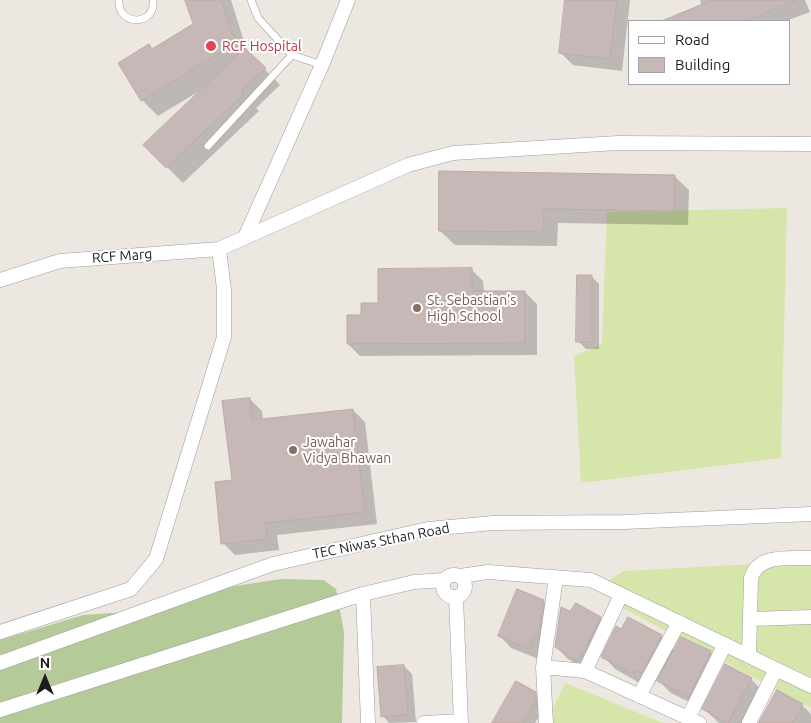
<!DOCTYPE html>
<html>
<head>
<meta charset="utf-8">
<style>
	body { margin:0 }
	#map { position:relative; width:811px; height:723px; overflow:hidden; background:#ede7e2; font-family:Ubuntu,sans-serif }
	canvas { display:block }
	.legend { position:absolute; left:628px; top:20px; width:162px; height:65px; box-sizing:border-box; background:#fff; border:1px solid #a4a4a4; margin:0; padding:6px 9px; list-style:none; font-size:15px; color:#1c1c1c }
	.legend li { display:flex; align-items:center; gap:10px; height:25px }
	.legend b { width:25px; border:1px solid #a4a4a4 }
	.north { position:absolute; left:20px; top:653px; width:50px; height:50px; -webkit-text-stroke:4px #fff; paint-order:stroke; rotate:0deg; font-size:14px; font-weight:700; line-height:20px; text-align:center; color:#1c1c1c }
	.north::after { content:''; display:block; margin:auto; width:18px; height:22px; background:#1c1c1c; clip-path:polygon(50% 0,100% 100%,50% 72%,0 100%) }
</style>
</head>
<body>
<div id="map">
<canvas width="811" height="723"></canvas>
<ul class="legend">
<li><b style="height:6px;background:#fff"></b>Road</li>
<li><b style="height:14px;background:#c5b8b6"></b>Building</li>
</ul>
<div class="north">N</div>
</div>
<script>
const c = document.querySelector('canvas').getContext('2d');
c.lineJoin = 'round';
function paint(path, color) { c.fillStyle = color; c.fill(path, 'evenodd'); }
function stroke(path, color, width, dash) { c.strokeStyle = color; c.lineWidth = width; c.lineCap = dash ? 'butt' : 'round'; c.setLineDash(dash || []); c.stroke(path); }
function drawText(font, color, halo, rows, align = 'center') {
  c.font = font + ' Ubuntu,sans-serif'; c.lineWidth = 4; c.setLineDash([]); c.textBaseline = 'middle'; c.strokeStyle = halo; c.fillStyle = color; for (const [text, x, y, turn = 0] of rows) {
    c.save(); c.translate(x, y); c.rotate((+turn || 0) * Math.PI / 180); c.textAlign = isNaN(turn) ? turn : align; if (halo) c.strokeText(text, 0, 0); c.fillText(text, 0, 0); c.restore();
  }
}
paint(new Path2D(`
	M787,208L781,458L581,483L574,356L602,344L607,212Z
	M811,561V708L619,606L603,584L624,571Z
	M565,683L663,723H546Z`), '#d6e6aa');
paint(new Path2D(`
	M281,579L324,580L336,589L344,632L342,723H0V640L83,615L141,611L196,592Z`), '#b4cb99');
paint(new Path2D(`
	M187,0H231L247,51L280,85L256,108L259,111L183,183L145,145L201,90L158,116L142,100L149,46L153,50L194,25Z
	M567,0H630L622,71L573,65L561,53Z
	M700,0H805L810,12L786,21H689L685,13L702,6Z
	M674,176L689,190L688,225L558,223L557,246L455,245L440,231Z
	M471,269L483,281L484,292H525L537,304V355L360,356L348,344L363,316L379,304Z
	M591,276L599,284V349H586L578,341Z
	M250,399L262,411L263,420L353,410L365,422L377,524L277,535L279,550L235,555L223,543Z
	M543,601L556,613L541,660L511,648L499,635Z
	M571,613L600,618L612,631L598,660L589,672L568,659L556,647Z
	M661,636L675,650L710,652L722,665L701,708L671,693L657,679L654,684L648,681L645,686L615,669L603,656Z
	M404,666L412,674L416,722L389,723L383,716Z
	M751,679L763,691L746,723H719L704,709Z
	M777,692L802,705L811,714V723H761Z
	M535,693L543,702L544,709L535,723H495Z`), '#0003');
const building = new Path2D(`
	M185,0H221L232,34L239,41L141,101L118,63L149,44L152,49L193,24Z
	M565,0H617L610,59L559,53Z
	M713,0H796L746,21H662Z
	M245,48L266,68L241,91L244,94L166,168L143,145Z
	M439,171L675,175L674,211L544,209L543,232L439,231Z
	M472,268V291H525V343L347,344V315H361V303H378V269Z
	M577,275H592V342H576Z
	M250,398L252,420L353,409L365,512L266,523L267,539L221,544L215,482L232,480L222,401Z
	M517,589L544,600L538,637L535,635L529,649L498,636Z
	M576,603L601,617L586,648L577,661L555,647L561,607L570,611Z
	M628,617L662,635L642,673L635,670L633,674L601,657L616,626L621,629Z
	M681,637L711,651L689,697L657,681Z
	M725,664L752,678L728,723L702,709Z
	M404,665L408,715L381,717L377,667Z
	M516,681L536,692V700L523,723H492Z
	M777,690L803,704L793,723H759Z`);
paint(building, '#c5b8b6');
stroke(building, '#beaaa6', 1);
const service = new Path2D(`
	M119,0C117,26 156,27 153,0
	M292,55L322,65
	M208,146L292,55L258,18L251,0`);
const minor = new Path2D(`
	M245,237L322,65L348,0
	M0,280L60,261L219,249L408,165L453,153L618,143L811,144
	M443 586a11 11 0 1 1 22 0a11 11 0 1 1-22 0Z
	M460,576L488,572L591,580L811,686
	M363,594L368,723
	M456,597L461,723
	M750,619L811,617
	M0,632L131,589L156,559L224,337V289L219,249
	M749,656L751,578C759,553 790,559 811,558
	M0,663L273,564L428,529L493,523L624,522L811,514
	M543,667L556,578
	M585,671L621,595
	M639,696L679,622
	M0,710L363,594L414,582L445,580
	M688,718L725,644
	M424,723L460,721
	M546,723L543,667L585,671L699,723
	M749,723L776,669`);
stroke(service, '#9d9d9d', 8);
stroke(minor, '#9d9d9d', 15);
stroke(service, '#fff', 7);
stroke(minor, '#fff', 14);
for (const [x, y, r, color] of [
	[211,46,6,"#e0444e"],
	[417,308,5,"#8d6e63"],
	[293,450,5,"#8d6e63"]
]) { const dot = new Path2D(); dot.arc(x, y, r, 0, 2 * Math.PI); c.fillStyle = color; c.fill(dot); stroke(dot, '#fff', 2); }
drawText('14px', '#be3a42', '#fff', [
	["RCF Hospital",222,46]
], 'left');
drawText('14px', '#1c1c1c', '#fff', [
	["RCF Marg",122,256,-4],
	["TEC Niwas Sthan Road",381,541,-11]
]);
drawText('14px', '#785e54', '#fff', [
	["St. Sebastian's",427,300],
	["High School",427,316],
	["Jawahar",303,442],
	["Vidya Bhawan",303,458]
], 'left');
</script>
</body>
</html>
